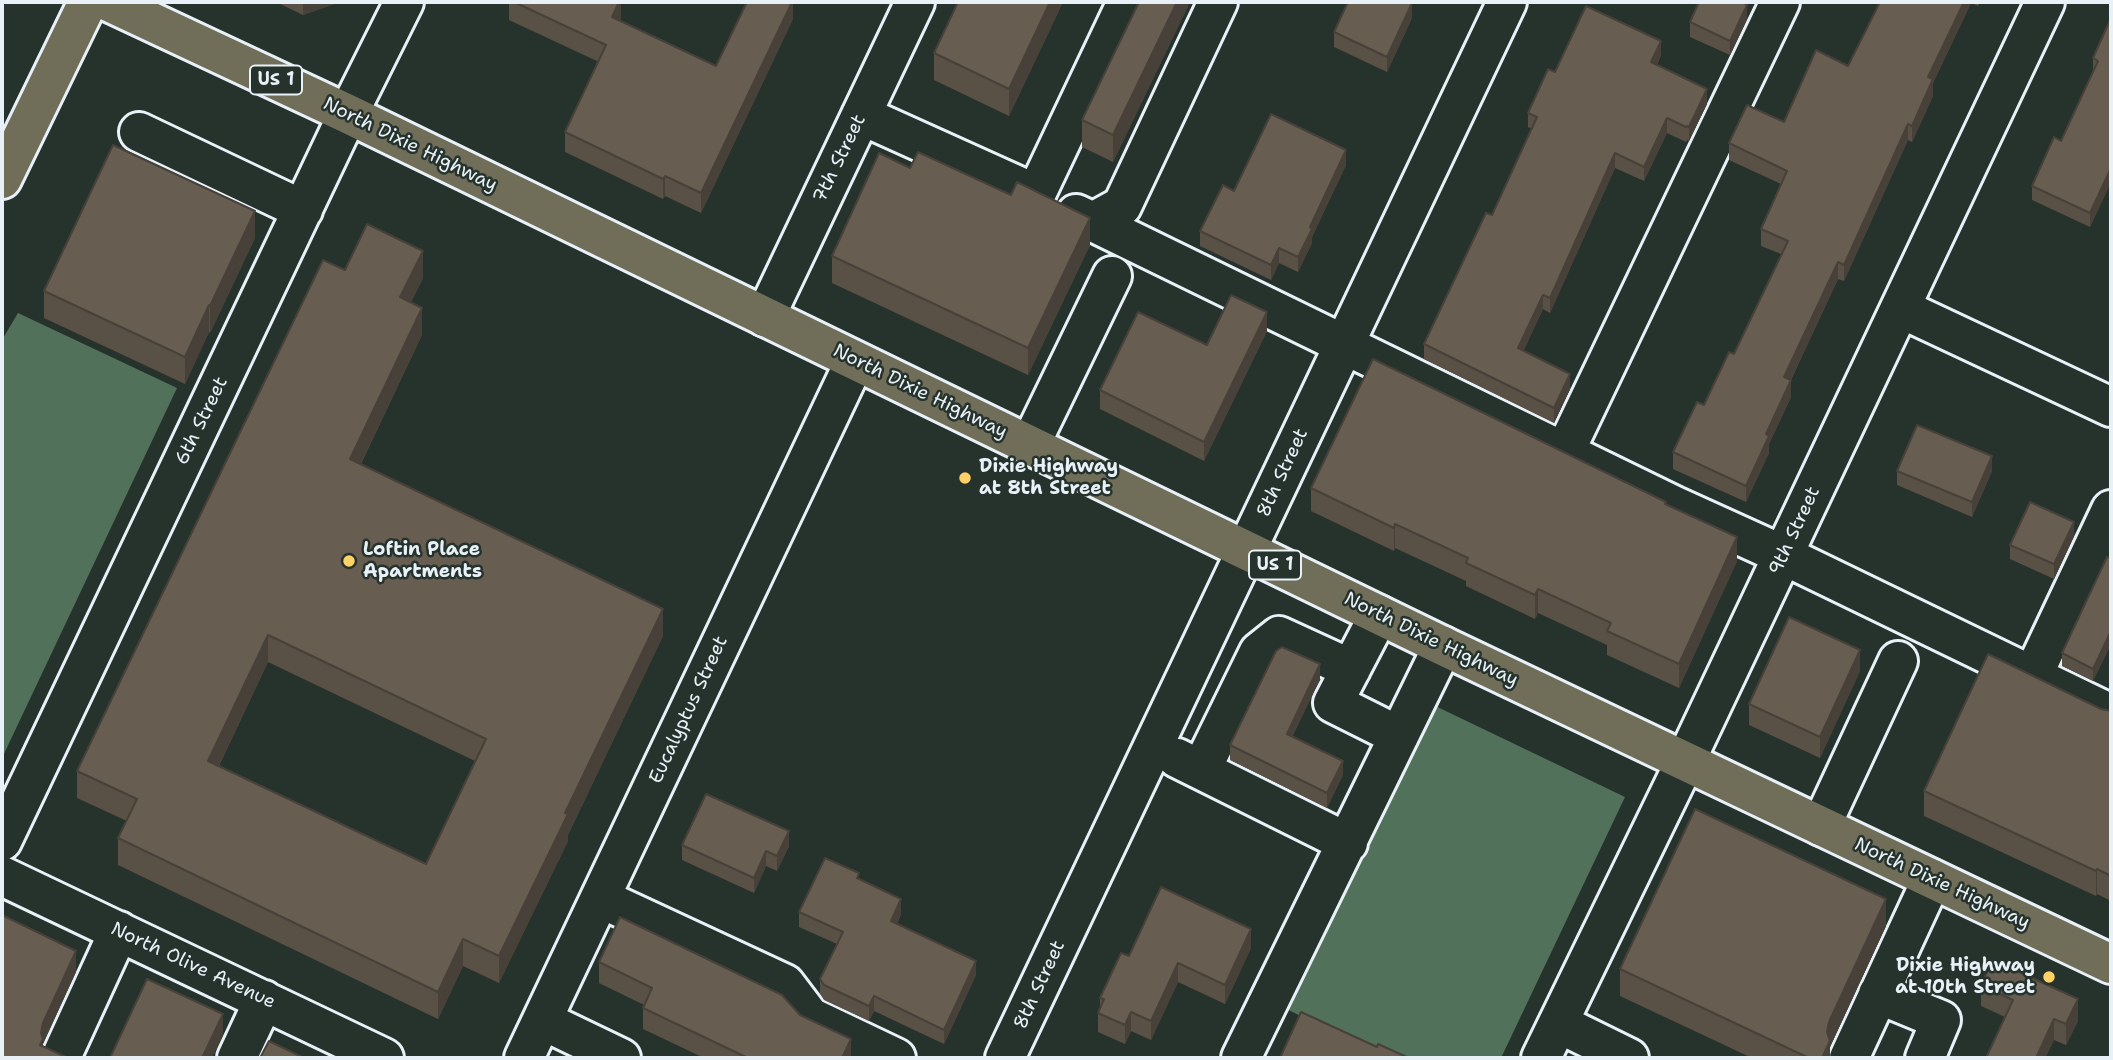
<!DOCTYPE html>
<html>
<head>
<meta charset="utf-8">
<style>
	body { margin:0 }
	#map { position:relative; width:2113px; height:1060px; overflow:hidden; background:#26332d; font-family:"Shantell Sans",sans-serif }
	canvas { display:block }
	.frame { position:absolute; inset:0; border:4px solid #e8f1f8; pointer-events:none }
</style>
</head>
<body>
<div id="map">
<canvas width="2113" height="1060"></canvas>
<div class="frame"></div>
</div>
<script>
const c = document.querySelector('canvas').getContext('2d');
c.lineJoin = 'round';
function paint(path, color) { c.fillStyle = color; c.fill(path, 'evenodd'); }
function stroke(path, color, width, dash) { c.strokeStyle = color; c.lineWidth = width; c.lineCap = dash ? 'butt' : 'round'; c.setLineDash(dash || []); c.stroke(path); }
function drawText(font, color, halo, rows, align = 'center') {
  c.font = font + ' "Shantell Sans",sans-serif'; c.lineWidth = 5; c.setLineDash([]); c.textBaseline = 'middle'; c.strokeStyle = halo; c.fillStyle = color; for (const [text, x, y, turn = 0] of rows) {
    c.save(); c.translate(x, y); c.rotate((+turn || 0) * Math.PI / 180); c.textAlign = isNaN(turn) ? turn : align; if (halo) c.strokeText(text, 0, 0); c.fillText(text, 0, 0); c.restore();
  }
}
paint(new Path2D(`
	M18,313L177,388L2,758V340Z
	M1427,702L1625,797L1501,1058H1389L1282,1007Z`), '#52715a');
const minor = new Path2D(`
	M861,115L1036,194L1127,2
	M139,132L303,210
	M1076,214L1093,222L1122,206L1218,2
	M1093,222L1675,506L1783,555L2111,714
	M1900,308L2111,407
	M765,317L915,2
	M1030,445L1112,276
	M1565,451L1780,2
	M1379,615L1333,703L1399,736
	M2033,675L2111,510
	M1177,758L1348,843
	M1201,770L1259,652L1279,636L1351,669
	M1821,826L1898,661
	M2,841L348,114L404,2
	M2,876L384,1058
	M600,898L785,984L810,1017L896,1058
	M1878,994L1941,1020L1925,1058
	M542,1020L621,1058
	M1558,1023L1629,1058
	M63,1053L119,931
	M237,1058L264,1000
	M524,1058L855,361
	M1005,1058L1507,2
	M1241,1058L1443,646
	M1541,1058L1685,762L2045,2
	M1849,1058L1932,879`);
const major = new Path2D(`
	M109,2L348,114L1443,646L2111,964
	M2,179L88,2`);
stroke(minor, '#e8f1f8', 44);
stroke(major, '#e8f1f8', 44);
stroke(minor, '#26332d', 38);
stroke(major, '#706e59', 38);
paint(new Path2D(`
	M276,2H340L303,15Z
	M509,2H621L620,21L716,66L793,2V19L701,213L665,196L663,199L565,152V132L599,62L509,20Z
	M1063,2L1009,116L934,80V53Z
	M1139,2H1190L1113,162L1082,147V120Z
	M1880,2H1980L1978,6L1971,3L1933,83V96L1912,142L1908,140L1844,281L1838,279L1791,380V397L1769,444V453L1746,502L1673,469V452L1704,405L1734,354L1781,254L1761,246V229L1781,184L1729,160V143L1784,122L1848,66Z
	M1412,18L1387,72L1334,47V32Z
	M2111,18V182L2090,227L2032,200V186L2061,141L2093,73V58Z
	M1747,19L1730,55L1690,37V22Z
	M1661,55L1657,65L1707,104L1689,141L1687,140L1686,142L1667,133L1644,181L1615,168L1550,313L1543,309L1523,351L1570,389L1554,423L1424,359V344L1492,215L1532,129L1528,127V113L1555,72Z
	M1346,165L1312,237V243L1298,272L1279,263L1271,280L1200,246V231L1234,191Z
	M910,168L1011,195L1090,245L1028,375L832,283V256Z
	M255,238L210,333L209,332L185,384L44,318V291Z
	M345,270L423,278L411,302L422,335L361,464L663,636L568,835V841L499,983L463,966L438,1019L118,865V838L127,821L77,798V771ZM268,662L475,761L426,864L219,766Z
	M2111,325V342L2110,341V328Z
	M1267,331L1204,461L1100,409V390L1207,345Z
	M1897,471H1992L1972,517L1897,485Z
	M1311,488L1666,504L1737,561L1679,688L1607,655V645L1538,613L1535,619L1466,586V581L1395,548L1394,551L1311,511Z
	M2074,536L2054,579L2010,559V545Z
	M2111,558V644L2093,681L2062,666V653Z
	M1860,671L1820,758L1749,725V704Z
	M1320,679L1292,737L1343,775L1327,808L1230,760V745Z
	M2101,709L2111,711V901L2097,894L2096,896L1924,816V791Z
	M682,845L789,846L777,871L766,866L754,893L682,860Z
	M859,879L901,914L897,924L976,975L944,1044L874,1011L869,1021L824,1000L820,993V979L837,944L799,927V912Z
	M1886,926L1830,1047V1058H1752L1620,996V969Z
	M1251,948L1225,1004L1178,982L1151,1040L1131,1031L1125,1044L1098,1032V1013L1100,1007V998L1129,956Z
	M599,962L800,1015L851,1058H704L643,1029V1008L644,1005L599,983Z
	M1981,985L2078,1021L2066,1045L2054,1040L2045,1058H1986L2005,1017L1981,1006Z`), '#595046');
paint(new Path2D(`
	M303,2H340L303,15Z
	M619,2H621V20L612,37V17Z
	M792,2H793V19L701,213V193Z
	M1050,2H1063L1009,116V89Z
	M1177,2H1190L1113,162V135Z
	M1964,2H1971V3L1933,83V96L1912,142V126L1928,77Z
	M1412,3V18L1387,72V57Z
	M1747,5V19L1730,55V41Z
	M1661,41V55L1651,77V62Z
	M1707,89V104L1689,141V127Z
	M1667,118V133L1644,181V167Z
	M1908,124V140L1844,281V265Z
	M1346,150V165L1312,237V243L1298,272V257L1310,227Z
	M1615,153V168L1550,313V298Z
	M2111,168V182L2090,227V213Z
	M665,176V196L663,199V179Z
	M255,211V238L210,333V306Z
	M1090,218V245L1028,375V348Z
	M1279,248V263L1271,280V265Z
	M423,251V278L400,324V297Z
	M1838,262V279L1784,394V377Z
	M1543,295V309L1518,363V348Z
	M209,305V332L185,384V357Z
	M422,308V335L350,486V459Z
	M1267,312V331L1204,461V442Z
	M1570,374V389L1554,423V408Z
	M1791,380V397L1769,444V453L1746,502V486L1766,434Z
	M1992,456V471L1972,517V502Z
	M2074,522V536L2054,579V564Z
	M1395,524V548L1394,551V528Z
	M1737,537V561L1679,688V664Z
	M1538,589V613L1535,619V595Z
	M663,609V636L568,835V841L499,983V956L565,813Z
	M2111,631V644L2093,681V669Z
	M268,635V662L208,788V761Z
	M1860,650V671L1820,758V737Z
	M1320,664V679L1287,748V734Z
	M1343,761V775L1327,808V793Z
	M789,831V846L777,871V856Z
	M766,851V866L754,893V878Z
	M2097,869V894L2096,896V871Z
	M901,899V914L891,936V921Z
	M1886,899V926L1830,1047V1058H1822L1829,1022Z
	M1251,929V948L1225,1004V985Z
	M463,939V966L438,1019V992Z
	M76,951V972L43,1044V1058H40L41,1033L43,1023Z
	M976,961V975L944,1044V1030Z
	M1178,963V982L1151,1040V1021Z
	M874,996V1011L869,1021V1006Z
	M2078,999V1021L2066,1045V1024Z
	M1131,1012V1031L1125,1044V1025Z
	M223,1014V1035L212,1058H202Z
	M2054,1019V1040L2045,1058H2036Z
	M851,1039V1058H842Z`), '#484139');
const building = new Path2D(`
	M514,2H619L612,17L716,66L747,2H792L701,193L665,176L663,179L565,132L606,45Z
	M958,2H1050L1009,89L934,53Z
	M1139,2H1177L1113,135L1082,120Z
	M1348,2H1409L1412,3L1387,57L1334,32Z
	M1699,2H1742L1747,5L1730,41L1690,22Z
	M1880,2H1964L1928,77L1933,79L1912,126L1908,124L1844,265L1838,262L1784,377L1791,380L1766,434L1769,436L1746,486L1673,452L1697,402L1704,405L1729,352L1734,354L1788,241L1761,229L1787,171L1729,143L1747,105L1784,122L1816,50L1848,66Z
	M1586,6L1661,41L1651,62L1707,89L1689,127L1687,126L1686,127L1667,118L1644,167L1615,153L1550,298L1543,295L1518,348L1570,374L1554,408L1424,344L1486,213L1492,215L1537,117L1528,113L1548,69L1555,72Z
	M2111,18V168L2090,213L2032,186L2054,137L2061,141L2098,61L2093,58Z
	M1271,114L1346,150L1310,227L1312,229L1298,257L1279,248L1271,265L1200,231L1223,185L1234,191Z
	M113,145L255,211L210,306L209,305L185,357L44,291Z
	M918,152L1011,195L1017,182L1090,218L1028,348L832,256L879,153L910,168Z
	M367,224L423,251L400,297L422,308L350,459L663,609L565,813L568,814L499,956L463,939L438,992L118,838L137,799L77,771L323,260L345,270ZM268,635L486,739L426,864L208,761Z
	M1231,295L1267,312L1204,442L1100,390L1138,312L1207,345Z
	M1373,359L1666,502L1665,504L1737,537L1679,664L1607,631L1611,623L1538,589L1535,595L1466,563L1468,558L1395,524L1394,528L1311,488Z
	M1917,425L1992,456L1972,502L1897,471Z
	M2030,502L2074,522L2054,564L2010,545Z
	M2107,557L2111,558V631L2093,669L2062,653Z
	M1789,617L1860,650L1820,737L1749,704Z
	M1282,647L1320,664L1287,734L1343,761L1327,793L1230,745L1276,651Z
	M1988,654L2101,709L2111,711V876L2097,869L2096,871L1924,791Z
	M706,794L789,831L777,856L766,851L754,878L682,845Z
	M1695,809L1886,899L1829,1022L1827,1032L1830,1041L1822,1058H1809L1620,969Z
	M825,858L859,873L857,878L901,899L891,921L976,961L944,1030L874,996L869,1006L824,985L820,979L843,932L799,912Z
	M1161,887L1251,929L1225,985L1178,963L1151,1021L1131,1012L1125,1025L1098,1013L1104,999L1100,998L1121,953L1129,956Z
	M2,915L76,951L43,1023L41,1033L43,1039L40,1045L68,1058H2Z
	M620,917L782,995L800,1015L851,1039L842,1058H748L643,1008L652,988L599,962Z
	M1993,960L2078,999L2066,1024L2054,1019L2036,1058H1986L2013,1000L1981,985Z
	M147,979L223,1014L202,1058H110Z
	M1301,1012L1377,1047L1378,1044L1409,1058H1280Z
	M269,1041L304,1058H260Z`);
paint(building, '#675d51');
stroke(building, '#484139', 2);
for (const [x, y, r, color] of [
	[965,478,7,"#ffd166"],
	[349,561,7,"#ffd166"],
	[2049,977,7,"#ffd166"]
]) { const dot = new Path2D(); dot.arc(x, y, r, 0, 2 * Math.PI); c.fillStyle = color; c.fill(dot); stroke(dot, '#26332d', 2.5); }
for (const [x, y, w] of [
	[276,80,52],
	[1275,565,52]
]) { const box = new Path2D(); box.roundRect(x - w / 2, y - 14.5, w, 29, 5); c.fillStyle = '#26332d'; c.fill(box); stroke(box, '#e8f1f8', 2); }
drawText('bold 18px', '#e8f1f8', null, [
	["US 1",276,80],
	["US 1",1275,565]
]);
drawText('19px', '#e8f1f8', '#26332d', [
	["North Dixie Highway",410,145,26],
	["7th Street",840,159,-64],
	["North Dixie Highway",920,392,26],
	["6th Street",202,421,-64],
	["8th Street",1283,473,-65],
	["9th Street",1795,531,-65],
	["North Dixie Highway",1431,640,26],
	["Eucalyptus Street",689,710,-65],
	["North Dixie Highway",1942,884,25],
	["North Olive Avenue",193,966,25],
	["8th Street",1040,985,-65]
]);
drawText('bold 19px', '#e8f1f8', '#26332d', [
	["Dixie Highway",979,467],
	["at 8th Street",979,489],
	["Loftin Place",363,550],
	["Apartments",363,572],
	["Dixie Highway",2035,966,"right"],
	["at 10th Street",2035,988,"right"]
], 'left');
</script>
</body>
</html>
